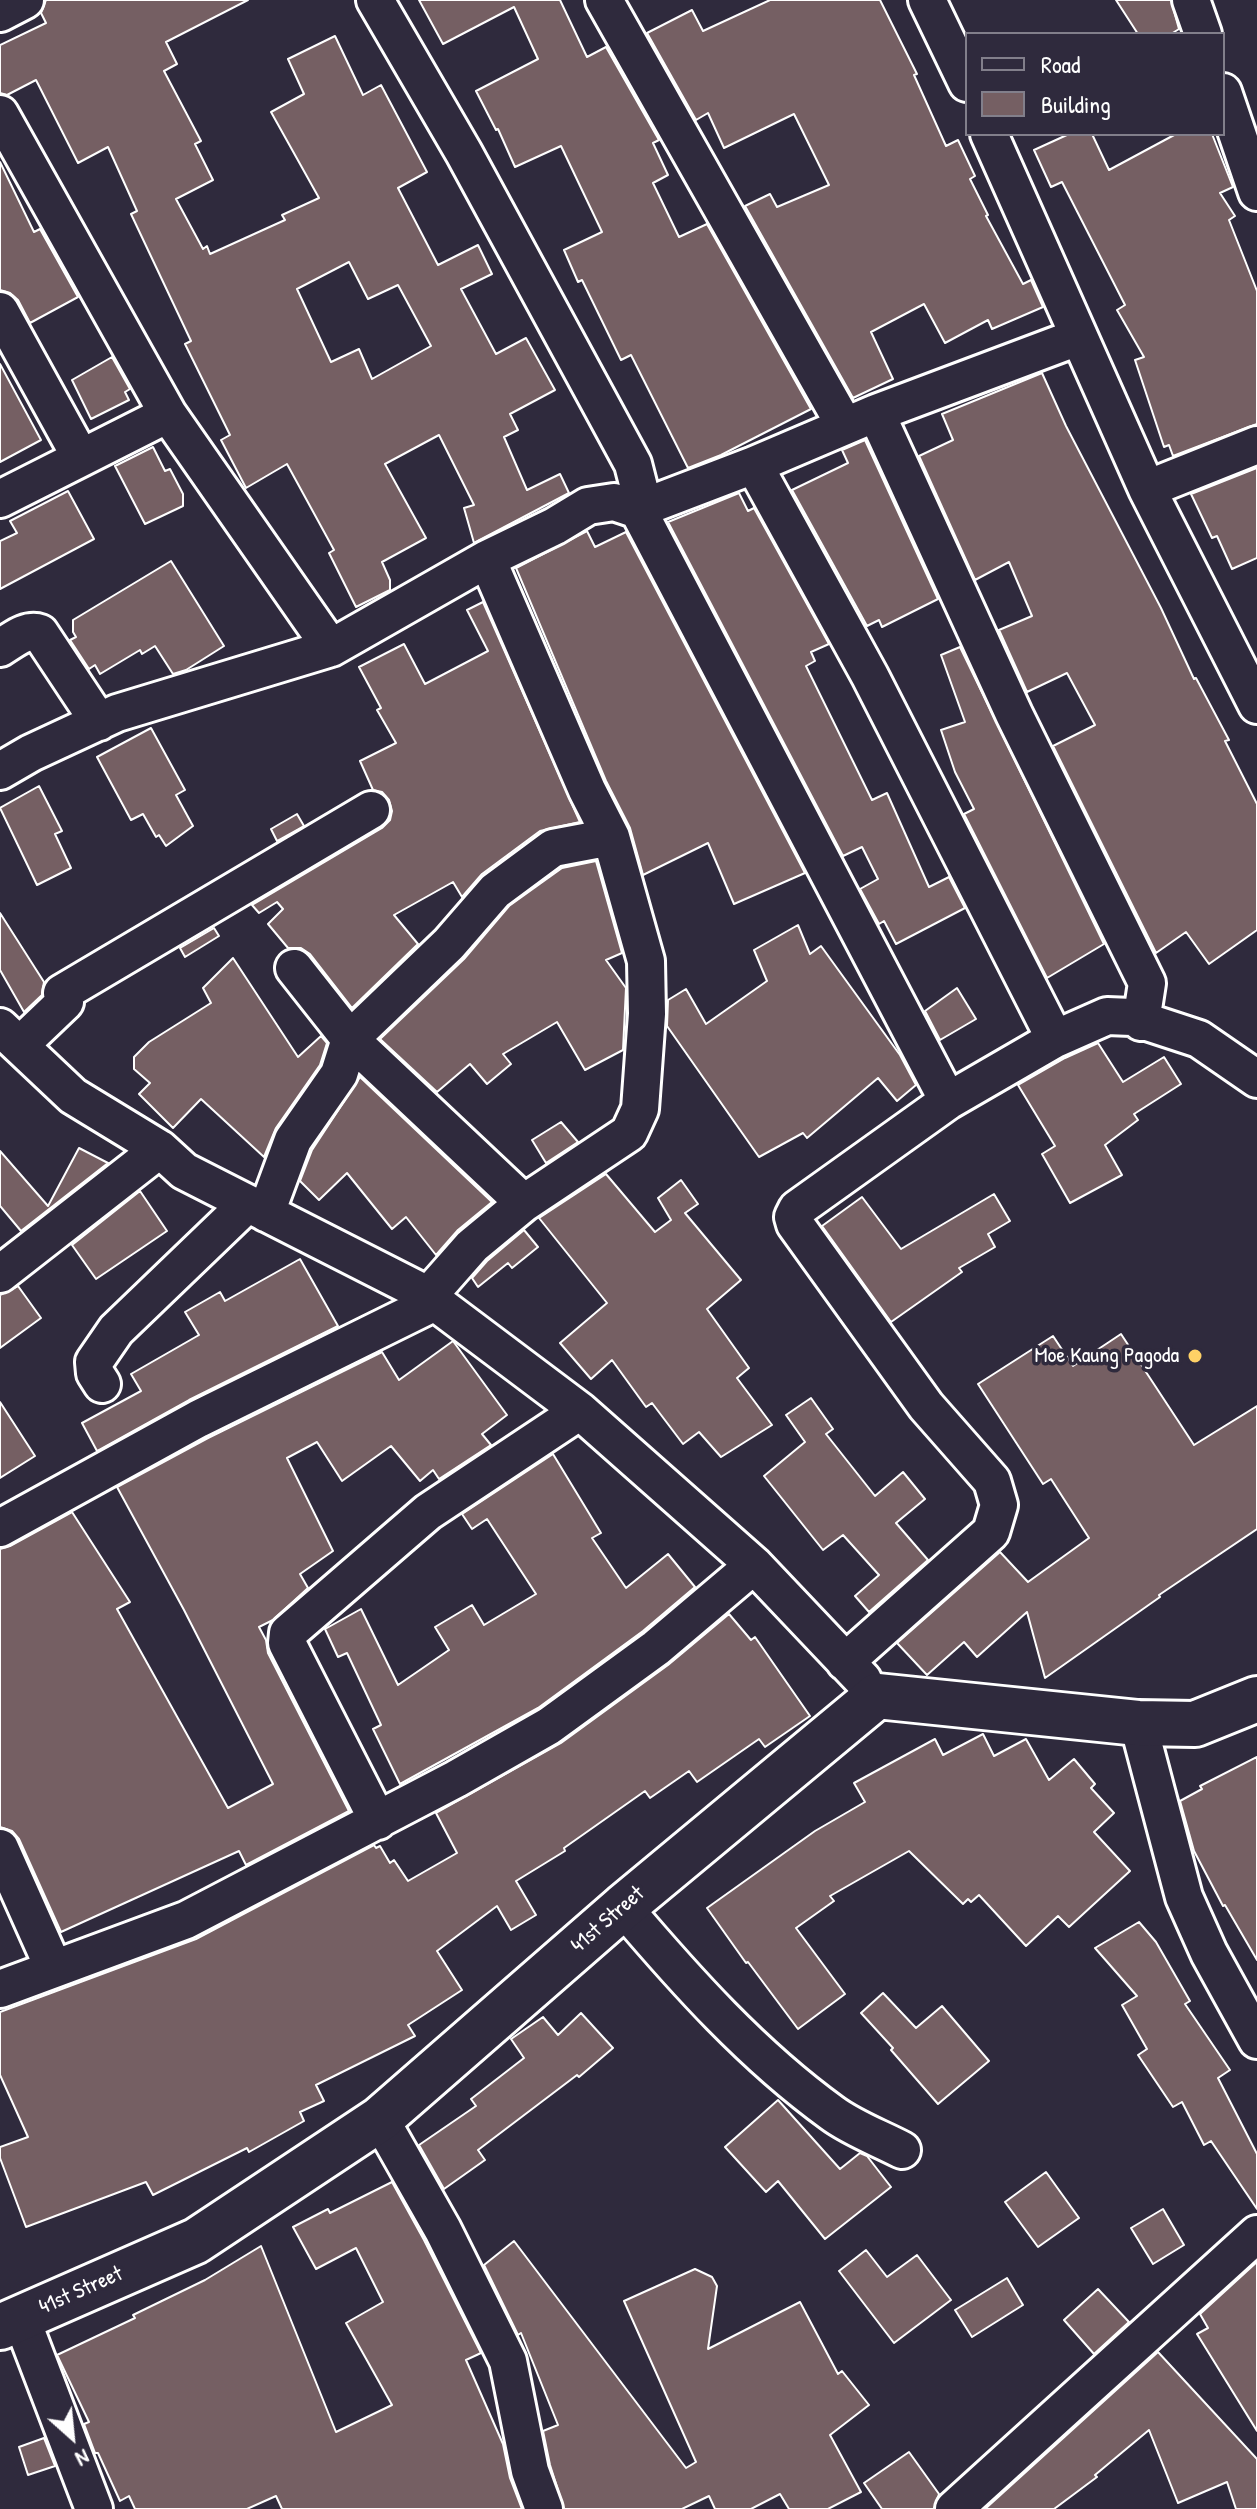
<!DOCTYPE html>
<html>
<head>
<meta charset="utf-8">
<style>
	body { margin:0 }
	#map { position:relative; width:1257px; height:2509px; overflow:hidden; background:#2f2a3d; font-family:"Patrick Hand",sans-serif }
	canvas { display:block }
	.legend { position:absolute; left:965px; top:32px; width:260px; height:104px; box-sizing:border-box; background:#2f2a3d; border:2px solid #827f8b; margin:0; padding:10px 14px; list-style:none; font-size:24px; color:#fff }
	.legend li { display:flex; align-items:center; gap:16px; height:40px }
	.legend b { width:40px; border:2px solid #827f8b }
	.north { position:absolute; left:32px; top:2397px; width:80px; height:80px; -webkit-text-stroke:6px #2f2a3d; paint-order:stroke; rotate:153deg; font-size:22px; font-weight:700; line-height:32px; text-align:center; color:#fff }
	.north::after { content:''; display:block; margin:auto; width:28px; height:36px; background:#fff; clip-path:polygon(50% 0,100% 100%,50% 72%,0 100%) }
</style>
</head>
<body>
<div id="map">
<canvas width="1257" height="2509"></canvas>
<ul class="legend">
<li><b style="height:10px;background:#2f2a3d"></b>Road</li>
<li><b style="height:22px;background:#755f63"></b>Building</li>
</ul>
<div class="north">N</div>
</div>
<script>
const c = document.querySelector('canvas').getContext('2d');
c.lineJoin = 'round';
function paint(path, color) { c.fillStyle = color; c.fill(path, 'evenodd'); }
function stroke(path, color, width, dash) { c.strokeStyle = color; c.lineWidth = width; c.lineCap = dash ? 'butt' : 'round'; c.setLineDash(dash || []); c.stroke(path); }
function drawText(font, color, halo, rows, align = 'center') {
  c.font = font + ' "Patrick Hand",sans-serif'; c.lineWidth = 7; c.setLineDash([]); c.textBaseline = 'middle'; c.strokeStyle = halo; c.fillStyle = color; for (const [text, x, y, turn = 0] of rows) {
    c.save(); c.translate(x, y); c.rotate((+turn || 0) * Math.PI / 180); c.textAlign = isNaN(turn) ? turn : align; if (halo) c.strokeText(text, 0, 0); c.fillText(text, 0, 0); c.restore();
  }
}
const building = new Path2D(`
	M46,0H248L166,42L177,64L164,71L201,141L195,144L213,180L176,199L203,249L207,246L210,254L285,220L282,215L319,198L271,112L304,94L288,59L335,36L363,95L381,85L427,172L398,188L438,265L478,245L492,274L461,289L496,354L526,338L555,390L510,414L518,430L504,437L527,490L560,474L569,493L474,543L464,508L474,505L439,435L385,464L426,538L382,562L390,580V590L356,607L329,553L334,550L287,464L246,488L221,440L230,435L185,344L191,341L131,214L137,211L108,147L78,163L36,80L7,95L0,93V45L46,23L41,13ZM349,262L368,299L398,285L431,346L372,379L359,349L331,362L297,289Z
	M419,0H560L587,57L606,47L659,140L653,143L668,175L653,183L679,237L707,224L811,409L721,455L688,468L631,355L621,360L582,280L578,282L564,250L602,232L561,146L515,167L498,129L496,130L476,91L538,59L514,7L443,44Z
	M770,0H880L917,74L914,75L946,146L958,140L975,176L970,179L988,215L986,216L1023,284L1031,280L1043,307L992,329L988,320L945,343L924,304L871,332L893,379L853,398L745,206L770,194L777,207L829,185L794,114L724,148L708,113L696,120L647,33L692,10L703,31Z
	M1116,0H1171L1179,29L1171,34H1138Z
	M1069,134H1092L1109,170L1176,134H1212L1233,187L1220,193L1235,216L1229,220L1257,291V424L1173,456L1169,445L1164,447L1135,360L1144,357L1117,310L1125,305L1062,182L1051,187L1034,150Z
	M0,162L34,232L40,229L78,297L30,323L18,300L10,293L0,290Z
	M112,357L130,389L125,392L129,400L91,419L72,380Z
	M0,364L41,440L0,462Z
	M1042,373L1066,426L1161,608L1194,679L1196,678L1229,740L1225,741L1257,804V930L1209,964L1186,932L1156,953L1053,746L1095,725L1067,673L1027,692L999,630L1032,616L1009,562L975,580L919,456L953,440L942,414Z
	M865,440L938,599L882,627L879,620L867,626L792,490L848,463L842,450Z
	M153,447L165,471L170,469L183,494V506L145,524L115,466Z
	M1257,468V558L1232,569L1217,536L1212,538L1191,494Z
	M68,491L94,539L0,589V541L17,533L10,521Z
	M739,493L748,511L754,508L829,644L811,652L815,661L806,666L872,800L887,793L929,887L949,877L965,908L896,944L884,921L879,924L860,889L878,879L862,847L843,856L668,522Z
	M587,531L595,547L626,532L805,873L734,904L708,843L643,875L630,828L606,781L516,568Z
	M171,561L224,646L186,670L173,674L155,646L142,654L140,650L100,674L95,665L89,669L70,640L76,637L73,632V620Z
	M483,602L580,822L540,831L482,874L462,897L453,882L394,915L418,944L352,1008L310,954L301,948H288L268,924L283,909L277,902L259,913L252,905L382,828L390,820L392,811L389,800L382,792L373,790L360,761L396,743L377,710L381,708L359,667L404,644L425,684L488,651L467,610Z
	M960,647L1104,944L1047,978L964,814L974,809L955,772L941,730L965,722L941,655Z
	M151,728L185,790L176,795L193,826L166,846L159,835L156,837L143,814L131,820L97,757Z
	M39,786L62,831L55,834L71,868L37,885L0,808Z
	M297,814L304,826L277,841L271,829Z
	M596,861L622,953L606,960L626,988L623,1050L585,1070L557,1022L503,1054L511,1064L487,1084L470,1064L437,1092L380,1039L464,959L509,906L562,868Z
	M0,913L44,982L42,995L24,1012L0,970Z
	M798,925L810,954L821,946L900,1055L916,1085L897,1101L878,1078L807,1138L803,1133L759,1157L667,1026L668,1000L686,989L706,1024L767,981L754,950Z
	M214,928L219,936L185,957L180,948Z
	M233,958L298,1057L321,1036L327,1043L320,1065L276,1128L264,1157L201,1099L173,1128L139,1094L150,1083L134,1069V1057L149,1042L211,1003L203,988Z
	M957,988L976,1019L940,1040L925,1011Z
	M1098,1043L1123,1082L1164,1057L1181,1084L1134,1114L1138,1120L1105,1145L1122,1175L1070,1203L1042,1154L1055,1146L1018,1085L1065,1058Z
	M360,1077L492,1202L458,1230L436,1255L406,1217L392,1229L347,1173L319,1200L300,1181L312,1150Z
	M561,1122L578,1142L546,1163L532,1140Z
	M79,1148L108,1163L21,1231L0,1206V1151L48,1206Z
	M606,1174L655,1232L671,1220L658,1198L681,1180L698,1204L685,1213L741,1280L707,1309L749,1368L737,1378L772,1425L721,1457L699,1432L683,1444L652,1403L646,1407L612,1360L591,1379L560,1343L607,1303L539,1218Z
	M140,1191L167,1231L96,1279L72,1245Z
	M994,1194L1010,1221L988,1234L995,1247L959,1268L962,1272L891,1322L822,1226L862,1197L901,1249Z
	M524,1230L538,1247L512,1268L508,1263L478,1287L472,1278L487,1261Z
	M300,1259L338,1326L189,1400L97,1451L82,1423L141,1391L131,1374L199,1335L185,1312L220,1292L225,1301Z
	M18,1286L41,1318L0,1348V1295Z
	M1121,1334L1194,1445L1257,1406V1529L1159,1595L1160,1597L1045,1678L1027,1612L977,1657L964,1642L927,1675L897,1643L1000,1552L1028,1582L1089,1538L1051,1479L1043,1484L978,1384L1053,1336L1073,1366Z
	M453,1341L507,1415L482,1434L491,1445L439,1479L433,1470L420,1481L391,1446L342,1481L317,1442L287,1458L333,1551L300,1574L308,1588L273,1620L259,1627L266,1640L268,1653L349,1811L246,1865L239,1851L61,1932L19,1839L12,1831L0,1827V1549L10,1546L72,1512L130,1602L117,1609L228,1808L273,1784L184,1610L117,1487L208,1438L382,1352L399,1380Z
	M811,1398L833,1429L826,1434L875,1496L903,1472L925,1499L896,1523L928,1560L869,1612L855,1596L879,1575L843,1535L823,1550L764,1476L805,1442L786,1415Z
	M0,1402L35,1456L0,1478Z
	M553,1454L601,1533L592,1538L626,1588L668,1554L695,1587L643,1631L538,1708L400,1784L373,1729L381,1725L347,1653L338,1657L325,1629L361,1609L398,1685L449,1650L435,1627L472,1605L484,1625L536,1594L487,1519L472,1529L462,1514Z
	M729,1614L751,1640L755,1637L810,1716L765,1747L759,1739L697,1782L689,1771L650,1798L645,1791L564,1848L565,1851L516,1881L536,1915L511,1930L497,1906L437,1951L462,1990L408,2025L415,2036L316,2085L324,2101L300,2112L304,2121L249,2152L247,2148L153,2195L146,2182L26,2227L0,2158V2147L28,2137L0,2075V2012L196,1939L374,1845L376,1848L380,1846L390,1863L394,1860L408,1881L457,1853L436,1813L561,1743L668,1665Z
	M983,1734L994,1756L1026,1739L1049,1780L1074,1759L1095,1784L1091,1788L1114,1813L1094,1832L1130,1871L1069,1927L1058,1916L1026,1946L979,1895L971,1902L968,1899L963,1904L909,1851L830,1896L834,1901L796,1928L845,1994L798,2029L748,1962L746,1963L707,1908L815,1831L865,1802L854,1783L935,1739L943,1755Z
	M1257,1757V1960L1225,1905L1223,1906L1194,1851L1180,1801L1202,1789L1200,1786Z
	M1139,1922L1156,1942L1190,2001L1185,2004L1230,2070L1218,2078L1257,2154V2209L1211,2141L1204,2145L1182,2102L1173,2107L1138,2055L1147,2049L1122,2005L1137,1996L1095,1948Z
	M883,1993L916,2028L942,2006L989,2061L938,2104L891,2050L893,2048L861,2013Z
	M581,2013L613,2048L579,2077L577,2075L478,2150L485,2160L444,2189L419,2145L476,2106L471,2099L524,2058L511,2039L543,2017L558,2035Z
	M778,2100L840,2169L860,2153L867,2156L891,2187L825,2239L778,2181L766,2192L725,2147Z
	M1046,2172L1079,2218L1038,2247L1005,2202Z
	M392,2182L424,2240L481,2353L466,2360L503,2444L510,2478L522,2509H282L276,2496L247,2509H135L129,2496L120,2501L98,2453H95L84,2424L89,2422L57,2355L135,2318L133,2315L205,2280L261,2246L336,2432L392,2405L346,2323L383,2302L356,2248L316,2269L293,2227L328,2209L330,2213Z
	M1163,2209L1184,2245L1153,2264L1131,2228Z
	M514,2241L686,2468L696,2462L624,2301L695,2269L712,2277L717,2286L708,2349L800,2302L838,2374L842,2371L869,2405L830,2435L861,2492L828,2509H789L780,2494L751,2509H715L709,2496L682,2509H564L550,2465L543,2431L558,2425L521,2333L518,2335L484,2265Z
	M866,2250L887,2277L917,2255L951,2300L894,2343L839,2271Z
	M1257,2262V2431L1197,2334L1208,2328L1200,2314Z
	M1007,2278L1023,2305L972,2337L955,2310Z
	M1098,2289L1129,2322L1094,2354L1064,2320Z
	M1158,2352L1257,2459V2509H1236L1227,2482L1178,2503L1149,2430L1095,2475L1097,2477L1054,2509H985Z
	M44,2438L55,2466L28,2475L19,2447Z
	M909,2452L939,2494L934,2509H882L864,2483Z`);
paint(building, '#755f63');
stroke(building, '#fff', 2);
const minor = new Path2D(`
	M375,0L464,153L633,464L644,507L638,510L948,1101
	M604,0L845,426
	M927,0L967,83
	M1191,0L1203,34
	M0,13L25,0
	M1223,92L1257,192
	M0,114L168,414L0,499
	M989,134L1147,489L1257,705
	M0,311L81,458
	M876,413L1014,714L1147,983L1141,1022
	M168,414L331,648L487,559L555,526L588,506L614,502L638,510
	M754,465L870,676L1055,1039
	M1147,489L1257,445
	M644,507L754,465L876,413L1078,337
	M0,648C12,641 26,628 40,633L99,722
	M0,771L31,753L117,713L331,648
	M294,968L350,1039L524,1203
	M0,1027L73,1096L160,1149L184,1171L418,1290L435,1302L580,1411L754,1565L863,1680
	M20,1045L65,1002L62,993L371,810
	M266,1213L293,1140L339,1074L350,1039L449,944L495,891L553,848L611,837
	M0,1274L160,1149
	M428,1296L472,1246L524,1203L629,1133L640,1109L647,1014L646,961L611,837L587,790L487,559
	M102,1384L95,1373L94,1362L116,1330L247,1204
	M0,1528L198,1419L435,1302
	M845,1662L991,1532L999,1505L992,1481L926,1406L795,1224L793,1217L797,1209L948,1101L1055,1039L1107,1016L1132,1017L1199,1039L1257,1079
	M1138,1723L1184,1897L1209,1953L1257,2040
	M378,1821L287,1643L288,1633L428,1512L580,1411
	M0,1848L54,1969
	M623,1907C686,1981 752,2055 832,2113C852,2128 879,2138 902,2150
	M0,1989L186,1920L456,1779L549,1726L656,1648L754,1565
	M380,2119L443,2230L508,2361L530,2471L544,2509
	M21,2318L94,2509
	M954,2509L1257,2234`);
const secondary = new Path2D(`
	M0,2327L196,2241L380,2119L623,1907L877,1696L1138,1723L1195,1724L1257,1699`);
stroke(minor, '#fff', 42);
stroke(secondary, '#fff', 50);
stroke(minor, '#2f2a3d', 36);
stroke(secondary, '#2f2a3d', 44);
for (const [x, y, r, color] of [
	[1195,1356,8,"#ffd166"]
]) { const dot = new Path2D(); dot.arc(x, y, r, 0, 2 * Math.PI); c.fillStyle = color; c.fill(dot); stroke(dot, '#2f2a3d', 3); }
drawText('22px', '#fff', '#2f2a3d', [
	["Moe Kaung Pagoda",1179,1356]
], 'right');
drawText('22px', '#fff', '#2f2a3d', [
	["41st Street",608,1920,-41],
	["41st Street",81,2291,-24]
]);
</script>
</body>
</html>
